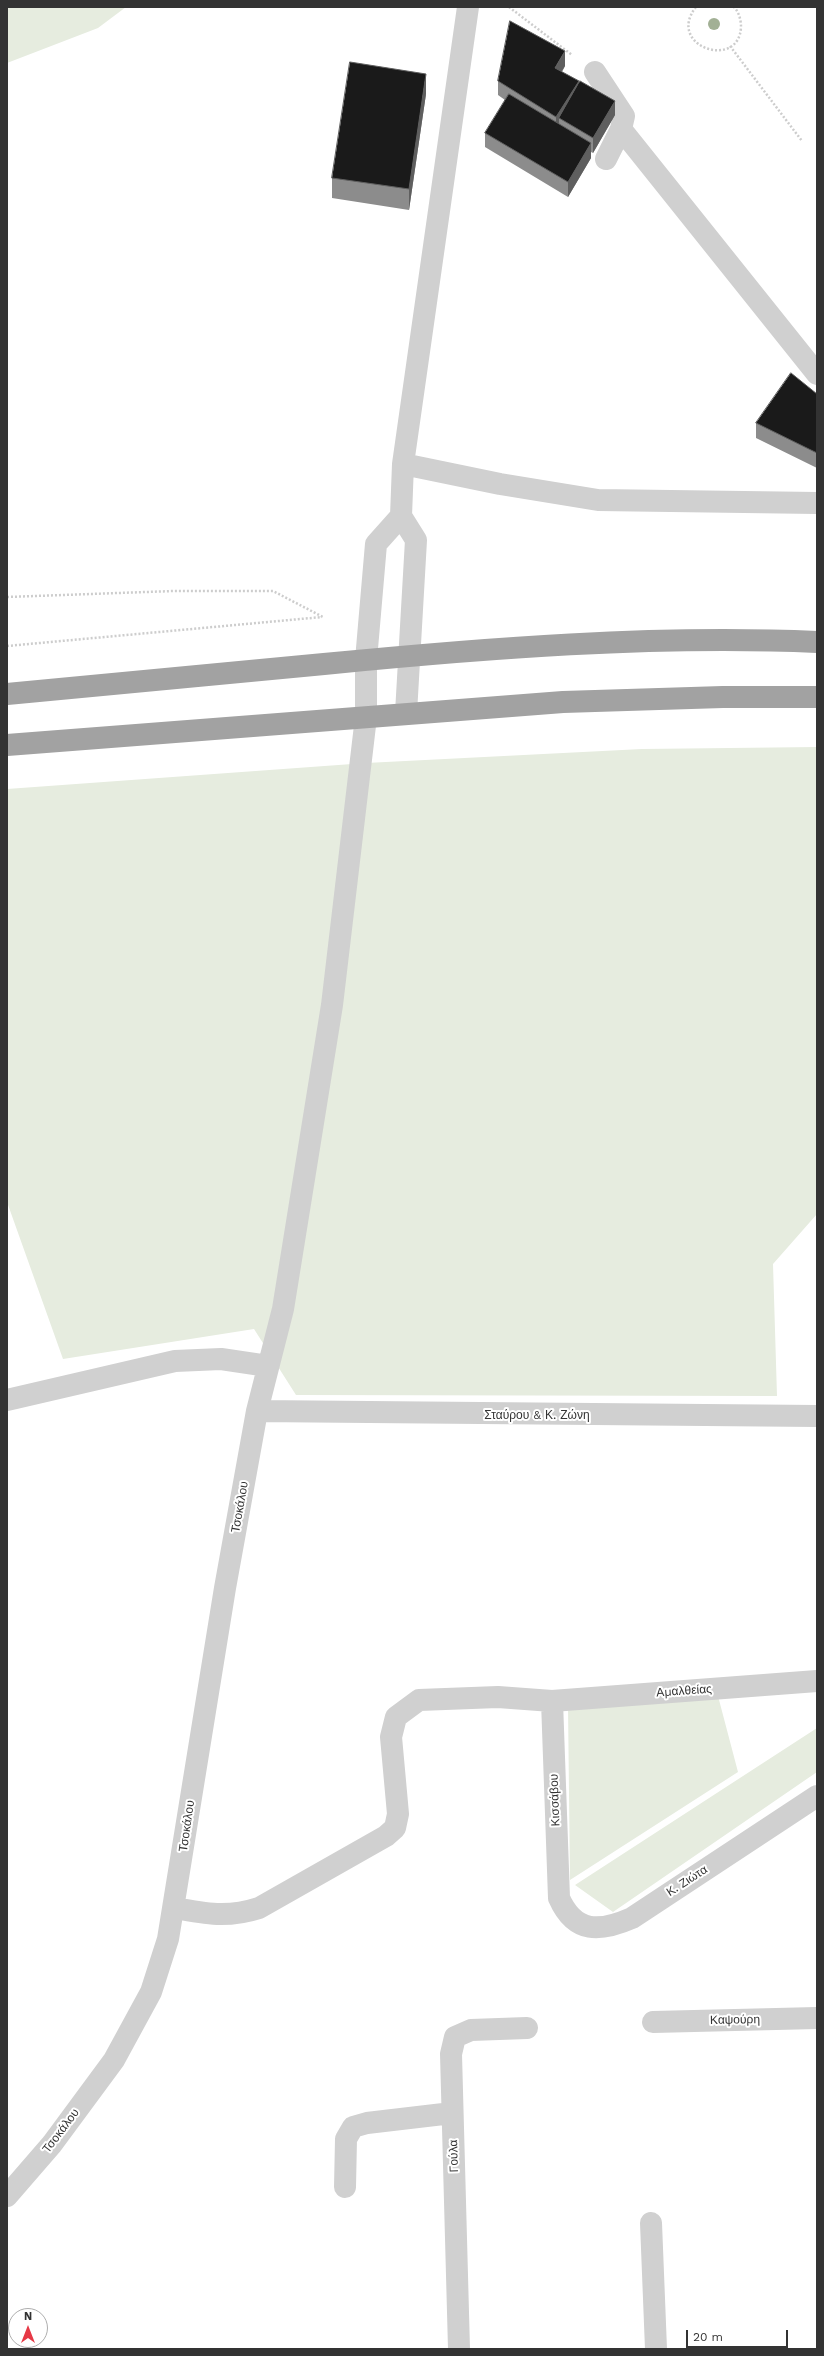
<!DOCTYPE html>
<html>
<head>
<meta charset="utf-8">
<style>
	body { margin:0 }
	#map { position:relative; width:824px; height:2356px; overflow:hidden; background:#fff; font-family:"Work Sans",sans-serif }
	canvas { display:block }
	.frame { position:absolute; inset:0; border:8px solid #333; pointer-events:none }
	.north { position:absolute; left:8px; top:2308px; width:40px; height:40px; box-sizing:border-box; background:#fff; border:1px solid #adadad; border-radius:50%; rotate:0deg; font-size:11px; font-weight:700; line-height:16px; text-align:center; color:#333 }
	.north::after { content:''; display:block; margin:auto; width:14px; height:18px; background:#e63946; clip-path:polygon(50% 0,100% 100%,50% 72%,0 100%) }
	.scale { position:absolute; left:686px; top:2330px; width:102px; height:18px; box-sizing:border-box; border:2px solid #333; border-top:0; padding-left:5px; font-size:12px; line-height:14px; white-space:nowrap; color:#333; -webkit-text-stroke:3px #fff; paint-order:stroke }
</style>
</head>
<body>
<div id="map">
<canvas width="824" height="2356"></canvas>
<div class="frame"></div>
<div class="north">N</div>
<div class="scale">20 m</div>
</div>
<script>
const c = document.querySelector('canvas').getContext('2d');
c.lineJoin = 'round';
function paint(path, color) { c.fillStyle = color; c.fill(path, 'evenodd'); }
function stroke(path, color, width, dash) { c.strokeStyle = color; c.lineWidth = width; c.lineCap = dash ? 'butt' : 'round'; c.setLineDash(dash || []); c.stroke(path); }
function drawText(font, color, halo, rows, align = 'center') {
  c.font = font + ' "Work Sans",sans-serif'; c.lineWidth = 4; c.setLineDash([]); c.textBaseline = 'middle'; c.strokeStyle = halo; c.fillStyle = color; for (const [text, x, y, turn = 0] of rows) {
    c.save(); c.translate(x, y); c.rotate((+turn || 0) * Math.PI / 180); c.textAlign = isNaN(turn) ? turn : align; if (halo) c.strokeText(text, 0, 0); c.fillText(text, 0, 0); c.restore();
  }
}
paint(new Path2D(`
	M7,7H126L98,28L7,63Z
	M817,747V1214L773,1264L777,1396L296,1395L254,1329L63,1359L7,1202V789L366,763L642,749Z
	M718,1696L738,1772L570,1880L568,1706Z
	M817,1728V1772L613,1912L575,1885Z`), '#e6ecdf');
stroke(new Path2D(`
	M509,7L572,55
	M696,7C665,46 739,71 741,27C741,20 739,12 734,7
	M730,46L802,141
	M7,597L174,591H273L323,617
	M7,646L322,617`), '#cdcdcd', 2.5, [2, 2]);
stroke(new Path2D(`
	M595,72L624,116L621,129
	M606,159L621,129L817,374
	M403,464L500,484L598,500L817,503
	M406,713L416,540L401,516L403,464L468,7
	M7,1400L175,1361L221,1359L268,1366
	M257,1411L817,1416
	M552,1701L559,1898C575,1934 600,1932 632,1918L817,1796
	M175,1908C206,1914 228,1918 259,1908L386,1836L395,1828L398,1814L391,1737L396,1717L419,1700L498,1697L552,1701L817,1681
	M653,2022L817,2018
	M345,2187L346,2139L353,2127L367,2123L452,2113
	M7,2196L52,2144L114,2060L151,1992L168,1939L225,1588L257,1411L283,1309L332,1005L366,717V660L376,544L401,516
	M651,2223L656,2349
	M459,2349L451,2054L455,2037L471,2030L527,2028`), '#d0d0d0', 22);
stroke(new Path2D(`
	M7,694C113,684 218,674 324,664C488,648 652,635 817,642
	M7,745L563,702L723,697H817`), '#a2a2a2', 22);
c.fillStyle = '#a2b095';
for (const [x, y] of [
	[714,24]
]) { c.beginPath(); c.arc(x, y, 6, 0, 2 * Math.PI); c.fill(); }
paint(new Path2D(`
	M565,66L562,72L579,83L615,115L593,153L591,152V158L568,197L485,147V133L505,100L498,95V81Z
	M426,94L409,210L332,198V178Z
	M817,394V468L756,438V423Z`), '#8c8c8c');
paint(new Path2D(`
	M565,51V66L555,82V68Z
	M426,74V94L409,210V189Z
	M579,81V96L559,118V128L556,132V117Z
	M615,101V115L593,153V138Z
	M591,143V158L568,197V182Z`), '#5f5f5f');
const building = new Path2D(`
	M510,21L565,51L555,68L579,81L556,117L498,81Z
	M350,62L426,74L409,189L332,178Z
	M580,81L615,101L593,138L559,118Z
	M509,94L591,143L568,182L485,133Z
	M791,373L817,394V453L756,423Z`);
paint(building, '#1a1a1a');
stroke(building, '#5f5f5f', 1);
drawText('12px', '#333', '#fff', [
	["Σταύρου & Κ. Ζώνη",537,1415],
	["Τσοκάλου",240,1507,-80],
	["Αμαλθείας",684,1691,-4],
	["Κισσάβου",555,1800,-92],
	["Τσοκάλου",187,1826,-82],
	["Κ. Ζιώτα",687,1881,-33],
	["Καψούρη",735,2020,-1],
	["Τσοκάλου",61,2131,-53],
	["Γούλα",454,2156,-92]
]);
</script>
</body>
</html>
